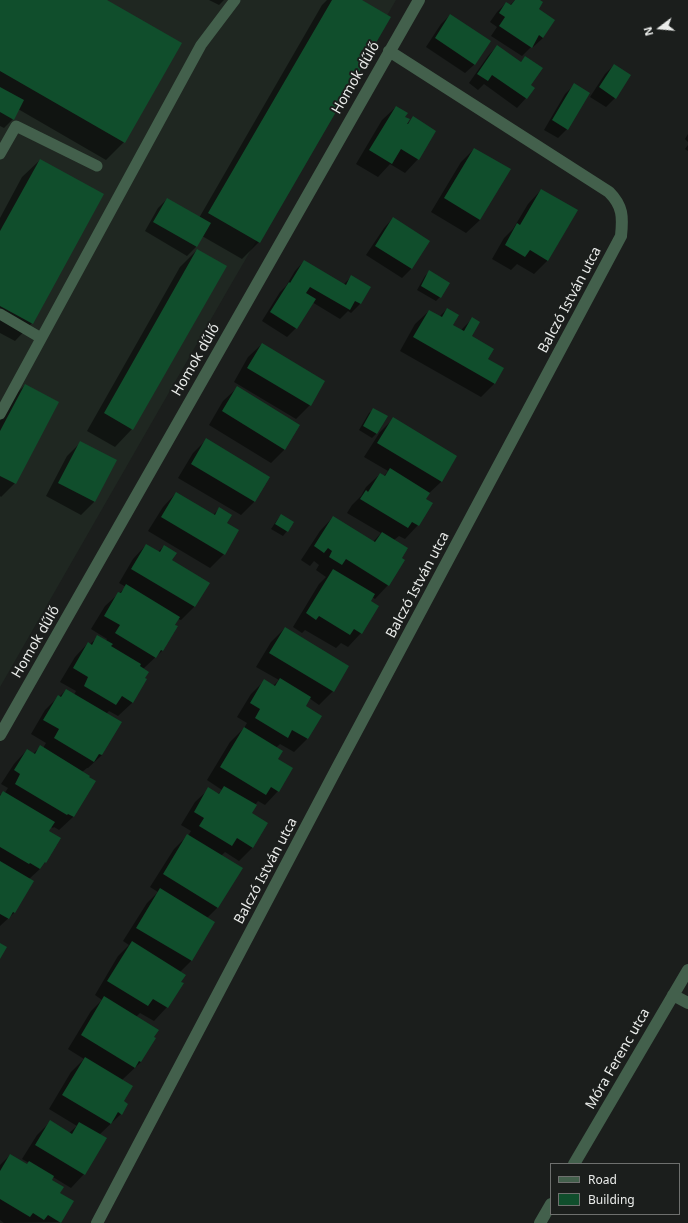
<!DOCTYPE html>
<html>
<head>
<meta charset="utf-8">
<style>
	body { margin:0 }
	#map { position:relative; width:688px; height:1223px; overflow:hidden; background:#1b1e1c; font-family:"Noto Sans",sans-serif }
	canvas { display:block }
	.legend { position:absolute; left:550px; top:1163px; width:130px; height:52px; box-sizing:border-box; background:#1b1e1c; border:1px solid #6e706e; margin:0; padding:5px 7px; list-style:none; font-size:12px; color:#eaecea }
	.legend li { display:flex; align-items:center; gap:8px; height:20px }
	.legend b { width:20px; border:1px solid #6e706e }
	.north { position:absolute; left:640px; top:8px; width:40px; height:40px; -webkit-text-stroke:3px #1b1e1c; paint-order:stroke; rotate:254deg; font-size:11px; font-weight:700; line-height:16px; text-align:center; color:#eaecea }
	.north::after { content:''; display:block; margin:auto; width:14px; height:18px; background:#eaecea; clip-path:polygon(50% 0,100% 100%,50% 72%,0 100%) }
</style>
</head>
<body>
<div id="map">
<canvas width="688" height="1223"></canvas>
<ul class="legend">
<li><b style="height:5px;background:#43604c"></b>Road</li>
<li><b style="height:11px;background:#104e2c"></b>Building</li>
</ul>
<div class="north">N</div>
</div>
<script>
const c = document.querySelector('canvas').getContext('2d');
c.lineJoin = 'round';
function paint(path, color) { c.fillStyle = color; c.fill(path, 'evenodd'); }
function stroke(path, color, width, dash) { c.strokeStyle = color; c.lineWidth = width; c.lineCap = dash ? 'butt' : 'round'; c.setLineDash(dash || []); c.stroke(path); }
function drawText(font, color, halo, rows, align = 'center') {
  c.font = font + ' "Noto Sans",sans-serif'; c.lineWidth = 4; c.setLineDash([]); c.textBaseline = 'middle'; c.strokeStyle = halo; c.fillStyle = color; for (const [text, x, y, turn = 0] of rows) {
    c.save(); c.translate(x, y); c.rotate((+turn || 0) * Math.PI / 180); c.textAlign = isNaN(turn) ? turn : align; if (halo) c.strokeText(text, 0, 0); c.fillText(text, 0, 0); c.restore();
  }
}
paint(new Path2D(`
	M0,0H396L226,293L0,687Z`), '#1f2721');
paint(new Path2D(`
	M0,0H105L124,142L106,160L18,109L13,119L4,128L0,126Z
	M209,0H224L219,5Z
	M327,0H360L259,242L242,259L202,236L196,247L187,256L145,231L158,208L167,199L199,218L322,5Z
	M515,0H538V9L543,38L533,47L532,46L522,56L491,36L497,27L490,22L497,12L506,3L509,6Z
	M450,15L475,64L465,73L426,47L441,24Z
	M497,46L520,63L525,57L530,85L526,98L517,108L484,84L478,90L469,83L488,56Z
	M614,65L615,98L606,107L590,97L605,74Z
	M574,85L567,129L558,138L544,130L565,94Z
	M396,107L404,117L407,124L413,118L418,159L405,173L390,164L378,177L356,164L382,120Z
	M688,134V142L685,139Z
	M688,145V151L685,149Z
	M474,149L480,220L466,233L431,212L461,162Z
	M40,160L32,323L15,341L0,333V218L22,177Z
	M541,190L548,260L534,274L517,264L511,270L492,259L504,238L513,229L528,204Z
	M393,218L429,241L411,269L402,278L366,255L384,228Z
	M197,250L132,429L115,447L87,431L180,267Z
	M304,261L343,285L352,276L360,304L351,313L348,311L340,319L312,302L296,328L287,337L262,321L280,292L286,286L295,271Z
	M429,272L440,297L436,301L417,290L425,276Z
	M447,309L452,325L461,330L472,319L470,337L487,359L503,368L494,384L481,397L400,351L415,324L429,311L439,317Z
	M262,344L310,405L296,419L234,382L248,357Z
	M25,385L58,402L15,483L1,497L0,496V421L12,398Z
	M237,388L285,449L271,463L209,425L223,401Z
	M374,409L386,417L376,434L372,438L359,430L369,413Z
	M393,419L456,457L441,482L427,495L425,499L418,525L405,539L399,536L394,540L388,585L375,599L372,597L369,602L361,633L348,647L341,643L336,648L305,630L302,633L293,627L319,584L326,577L316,570L319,565L314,561L310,566L301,560L320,531L333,517L373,542L381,533L347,513L352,505L361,496L366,487L380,474L384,476L388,471L364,457L380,432Z
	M206,440L269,477L254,502L241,515L178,478L193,453Z
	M81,442L95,501L81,515L46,496L67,456Z
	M176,493L213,515L219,509L226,523L224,554L210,568L148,531L163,507Z
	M281,516L287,531L283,536L271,529L277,520Z
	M146,545L158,552L164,546L171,560L208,583L194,607L181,620L178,619L162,651L143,669L144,678L146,679L132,703L118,716L109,711L106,714L102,755L88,768H87L82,772L88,778L94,782L73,817L59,830L54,827L53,828L51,827L48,832L40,869L29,879L14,913L0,926V795L3,793L4,794L8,788L1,784L14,764L27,750L33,754L40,747L43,748L46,743L31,734L45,710L58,697H59L66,690L74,695L76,691L60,682L75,657L88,643L90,644L98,637L106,641L107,639L91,629L105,606L126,587L119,583L133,559Z
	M285,628L333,691L319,705L309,698L305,706L307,739L294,752L280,744L276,748L278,791L265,805L258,801L255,805L250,813L253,847L239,861L225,852L221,856L218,907L207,918L214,922L191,961L180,972L167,1007L154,1021L140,1013L136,1017L141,1062L122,1080L123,1102L127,1104L121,1114L99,1135L84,1174L71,1188L53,1177L51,1180L59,1193L60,1222L4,1223L0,1220V1165L10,1155L26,1165L29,1163L22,1159L37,1135L50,1122L69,1133L77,1126L49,1109L71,1072L84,1059L68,1049L91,1011L102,1000L95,995L118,956L129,945L123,941L147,903L158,892L150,887L174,849L187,836H188L191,831L181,825L195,802L209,789L218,794L222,790L207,780L230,742L244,728L247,723L237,717L251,694L264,681L273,686L279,680L256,667L271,642Z`), '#0007');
paint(new Path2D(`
	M0,0H107L182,43L125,143L0,71Z
	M332,0H362L391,17L260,243L208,213Z
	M515,0H540L543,2L539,9L555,20L543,38L539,35L532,48L499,26L505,17L499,13L506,2L511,5Z
	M450,14L491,41L475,65L435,38Z
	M497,45L521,62L525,56L543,68L531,85L535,88L527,99L492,75L488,81L477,74Z
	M614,64L631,75L616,99L599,87Z
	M574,83L590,93L568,130L552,120Z
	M0,87L24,100L14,120L0,112Z
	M396,106L408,113L405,117L410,119L407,124H408L413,116L436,131L419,160L401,149L392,164L369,150Z
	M474,148L511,169L480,220L444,198Z
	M40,159L104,194L33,324L0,306V231Z
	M541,189L578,210L548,261L530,250L525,257L505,245L517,223L520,225Z
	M167,198L211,223L197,247L153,222Z
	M393,217L430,241L412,269L375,246Z
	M197,249L227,266L133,430L104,413Z
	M304,260L346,285L351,275L371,287L361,304L355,301L350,310L310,287L306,293L316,299L297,329L270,312L289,282L290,283Z
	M429,270L450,283L441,298L421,286Z
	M447,308L459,315L453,325L464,331L472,317L480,322L472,336L494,349L488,359L504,368L495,384L413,337L429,310L442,317Z
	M262,343L325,381L311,406L247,368Z
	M25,384L59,402L16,484L0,476V431Z
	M237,386L300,425L285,450L222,411Z
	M373,408L388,416L377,434L363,426Z
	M393,417L457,456L442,482L377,443Z
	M206,438L270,477L255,502L191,464Z
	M80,441L117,460L95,502L58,483Z
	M390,468L430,493L426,499L433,503L419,526L412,522L408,528L360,499L366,490L368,492L380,473L385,476Z
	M176,492L215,515L219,507L232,515L227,523L239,530L225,555L161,517Z
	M281,514L294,522L288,532L275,524Z
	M333,516L375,542L382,532L408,548L402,558L405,560L389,586L346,559L342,565L329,557L332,551L328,548L324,553L314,546Z
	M146,544L160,552L164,545L177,553L172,560L210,583L195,607L131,569Z
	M333,569L375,594L371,601L379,606L362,634L354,629L350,635L319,616L316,620L306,613Z
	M126,584L180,617L175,625L178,626L163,651L161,650L156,658L115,633L120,625L104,616L118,592L121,593Z
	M285,627L349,666L334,692L269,653Z
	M97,635L113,644L111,646L141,664L140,666L149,672L145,678L147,679L133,703L122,696L116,705L84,686L88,677L73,668L88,642L92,645Z
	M280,678L311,697L306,706L322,716L308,739L292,730L288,738L255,718L260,709L250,703L264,679L275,686Z
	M66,689L122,722L102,755L99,754L94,762L54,738L59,729L43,720L58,695L61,697Z
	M244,727L283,751L278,759L293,768L279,792L271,787L266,795L220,767Z
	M40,745L90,776L89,777L96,781L74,817L68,814L67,815L15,784L20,774L14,770L27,749L35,754Z
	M224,786L257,805L252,813L268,823L253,848L237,838L232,846L199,826L204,818L194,812L208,787L219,794Z
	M3,791L55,822L49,831L61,838L46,863L45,862L40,869L30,863L29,864L0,847V796Z
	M187,834L243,868L218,908L163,874Z
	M0,861L34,881L15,913L13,912L9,919L0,914Z
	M160,888L215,922L192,961L136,928Z
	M132,941L186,975L181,982L184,983L168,1008L153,999L148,1006L107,981Z
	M0,943L7,947L0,959Z
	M104,996L159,1030L154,1037L156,1038L141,1062L139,1061L135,1068L81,1035Z
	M85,1057L133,1086L124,1101L128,1104L122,1115L118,1112L111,1124L62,1095Z
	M50,1120L72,1134L79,1122L107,1138L85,1175L35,1145Z
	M10,1154L27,1164L29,1161L54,1176L52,1180L64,1187L60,1193L74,1201L61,1223L48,1215L44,1220L33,1213L30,1217L0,1199V1171Z`), '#104e2c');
stroke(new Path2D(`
	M0,154L16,126L97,166
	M0,314L41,338
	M0,414L201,45L235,0`), '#43604c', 11);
stroke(new Path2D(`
	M0,735L419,0
	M673,995L688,1003
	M574,1164L688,970
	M97,1223L338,766L621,236C623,217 623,206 609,192L389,51
	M540,1223L551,1204`), '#43604c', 12);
drawText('14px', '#eaecea', '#1b1e1c', [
	["Homok dűlő",356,78,-60],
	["Balczó István utca",570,300,-62],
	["Homok dűlő",196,360,-60],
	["Balczó István utca",418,585,-62],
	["Homok dűlő",36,642,-60],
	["Balczó István utca",266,871,-62],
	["Móra Ferenc utca",618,1059,-60]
]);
</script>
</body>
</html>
